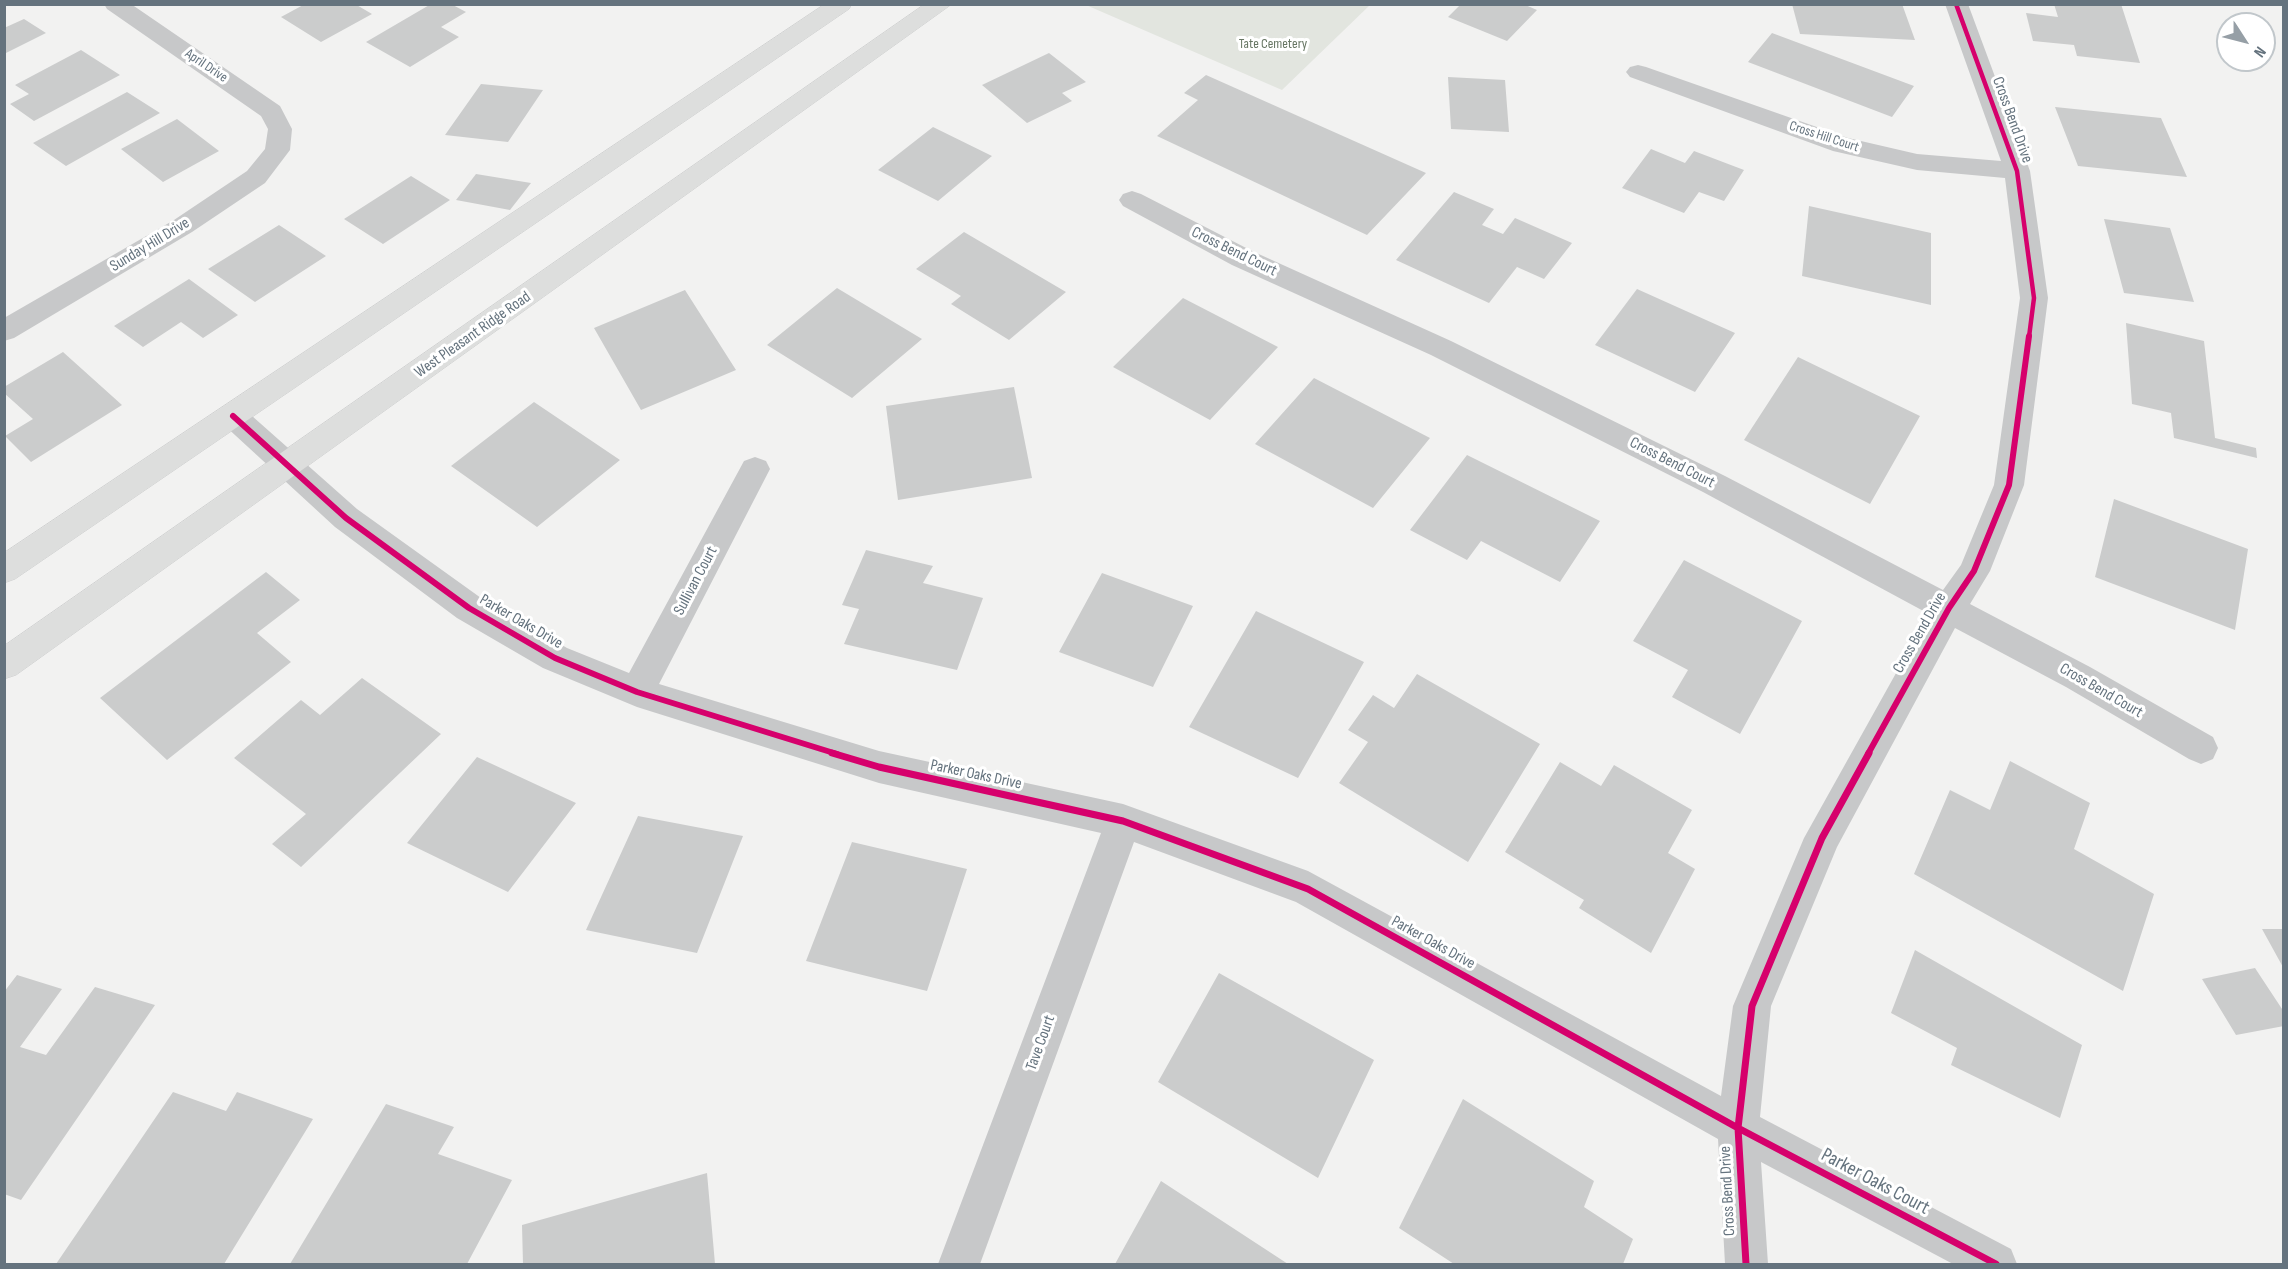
<!DOCTYPE html>
<html>
<head>
<meta charset="utf-8">
<style>
	body { margin:0 }
	#map { position:relative; width:2288px; height:1269px; overflow:hidden; background:#f2f2f1; font-family:"Sofia Sans Condensed",sans-serif }
	canvas { display:block }
	.frame { position:absolute; inset:0; border:6px solid #65737e; pointer-events:none }
	.north { position:absolute; left:2216px; top:12px; width:60px; height:60px; box-sizing:border-box; background:#fff; border:2px solid #c1c7cb; border-radius:50%; rotate:126deg; font-size:16px; font-weight:700; line-height:24px; text-align:center; color:#65737e }
	.north::after { content:''; display:block; margin:auto; width:21px; height:27px; background:#969fa6; clip-path:polygon(50% 0,100% 100%,50% 72%,0 100%) }
</style>
</head>
<body>
<div id="map">
<canvas width="2288" height="1269"></canvas>
<div class="frame"></div>
<div class="north">N</div>
</div>
<script>
const c = document.querySelector('canvas').getContext('2d');
c.lineJoin = 'round';
function paint(path, color) { c.fillStyle = color; c.fill(path, 'evenodd'); }
function stroke(path, color, width, dash) { c.strokeStyle = color; c.lineWidth = width; c.lineCap = dash ? 'butt' : 'round'; c.setLineDash(dash || []); c.stroke(path); }
function drawText(font, color, halo, rows, align = 'center') {
  c.font = font + ' "Sofia Sans Condensed",sans-serif'; c.lineWidth = 6; c.setLineDash([]); c.textBaseline = 'middle'; c.strokeStyle = halo; c.fillStyle = color; for (const [text, x, y, turn = 0] of rows) {
    c.save(); c.translate(x, y); c.rotate((+turn || 0) * Math.PI / 180); c.textAlign = isNaN(turn) ? turn : align; if (halo) c.strokeText(text, 0, 0); c.fillText(text, 0, 0); c.restore();
  }
}
paint(new Path2D(`
	M1086,5H1370L1282,90Z`), '#e2e5df');
paint(new Path2D(`
	M305,4H355L372,14L321,42L281,17Z
	M431,4H451L466,12L441,27L459,37L410,67L366,42Z
	M1461,4H1523L1537,10L1507,41L1448,17Z
	M1792,4H1902L1915,40L1800,34Z
	M2054,4H2121L2140,63L2077,56L2074,45L2033,41L2026,13L2058,17Z
	M24,19L46,33L4,54V28Z
	M1772,33L1914,86L1892,117L1748,62Z
	M81,50L120,75L34,121L10,104L29,94L15,85Z
	M1049,53L1086,82L1062,93L1072,101L1027,123L982,85Z
	M1206,75L1426,173L1367,235L1157,136L1198,100L1184,93Z
	M1448,77L1505,80L1509,132L1451,129Z
	M481,84L543,90L508,142L445,135Z
	M127,92L160,113L66,166L33,143Z
	M2055,107L2161,118L2187,177L2078,166Z
	M177,119L219,151L163,182L121,149Z
	M933,127L992,156L938,201L878,170Z
	M1651,149L1685,163L1694,151L1744,170L1724,201L1699,192L1684,213L1622,188Z
	M476,174L531,183L510,210L456,200Z
	M411,176L450,200L383,244L344,219Z
	M1454,192L1494,209L1482,225L1503,234L1515,218L1572,243L1544,279L1517,267L1489,303L1396,260Z
	M1809,206L1931,233V305L1802,276Z
	M2104,219L2170,228L2194,302L2124,293Z
	M279,225L326,256L255,302L208,269Z
	M964,232L1066,292L1009,340L951,304L961,296L916,269Z
	M189,279L238,315L203,338L181,322L143,347L114,326Z
	M837,288L922,339L852,398L767,345Z
	M1637,289L1735,333L1695,392L1595,345Z
	M685,290L736,370L641,410L594,328Z
	M1183,298L1278,347L1210,420L1113,367Z
	M2126,323L2204,341L2215,438L2256,448L2257,458L2174,438L2171,413L2132,404Z
	M63,352L122,405L31,462L5,436L33,419L4,393V387Z
	M1798,357L1920,416L1870,504L1744,440Z
	M1314,378L1430,438L1373,508L1255,444Z
	M1014,387L1032,478L898,500L886,406Z
	M534,402L620,460L537,527L451,466Z
	M1467,455L1600,521L1560,582L1481,541L1467,560L1410,530Z
	M2114,499L2248,549L2235,630L2095,577Z
	M866,550L933,566L923,583L983,598L957,670L844,644L859,609L842,605Z
	M1684,560L1802,621L1740,734L1672,697L1688,670L1633,641Z
	M266,572L300,600L257,633L291,662L167,760L100,698Z
	M1102,573L1193,606L1153,687L1059,652Z
	M1256,611L1364,662L1298,778L1189,727Z
	M1417,674L1540,744L1468,862L1339,783L1368,742L1348,730L1373,695L1394,708Z
	M362,678L441,734L301,867L272,844L306,814L234,758L301,700L320,715Z
	M477,757L576,803L508,892L407,843Z
	M2010,761L2090,803L2074,849L2154,894L2123,991L1914,874L1950,790L1990,810Z
	M1560,762L1601,786L1614,765L1692,810L1668,853L1695,869L1651,953L1579,908L1584,900L1505,852Z
	M638,816L743,836L697,953L586,930Z
	M852,842L967,869L927,991L806,961Z
	M2262,929H2284V969Z
	M1915,950L2082,1045L2060,1118L1951,1065L1957,1048L1891,1013Z
	M2255,968L2284,1012V1026L2236,1035L2202,979Z
	M1219,973L1374,1060L1318,1178L1158,1082Z
	M17,975L62,989L20,1047L46,1055L95,987L155,1005L21,1200L4,1194V992Z
	M173,1092L226,1111L237,1092L313,1119L224,1264H56Z
	M1463,1099L1594,1181L1584,1207L1633,1239L1623,1264H1454L1399,1228Z
	M386,1104L454,1127L438,1154L512,1180L467,1264H290Z
	M707,1173L715,1264H523L522,1225Z
	M1161,1181L1288,1264H1115Z`), '#cbcccc');
const secondary = new Path2D(`
	M825,4H852L849,9L15,579L4,583V553Z
	M925,4H952L16,675L4,679V646Z`);
stroke(secondary, '#cecfcf', 1);
paint(new Path2D(`
	M104,4H131L280,106L292,129L290,150L265,183L192,232L14,338L4,341V318L174,220L247,171L265,149L268,129L261,116L107,9Z
	M1945,4H1968L2030,171L2048,298L2024,485L1990,571L1970,604L2090,667L2213,737L2218,748L2213,759L2201,764L2189,759L2066,687L1955,628L1837,847L1771,1006L1760,1117L2011,1249L2017,1264H1953L1761,1162L1768,1264H1725L1718,1139L1296,902L1134,842L980,1264H938L1101,833L879,783L637,707L543,668L457,618L335,527L223,424L218,416L223,408L233,405L243,408L357,509L481,598L567,648L629,673L744,461L755,457L766,461L770,469L659,684L879,751L1123,804L1308,871L1721,1096L1733,1006L1804,838L1929,614L1703,492L1431,355L1232,265L1123,206L1119,200L1123,194L1132,191L1141,194L1252,251L1451,341L1725,476L1943,590L1961,565L1994,485L2020,298L2005,178L1917,170L1833,151L1630,77L1626,72L1630,67L1638,65L1646,67L1848,138L1917,154L2001,161Z`), '#c7c8c9');
paint(secondary, '#dddedd');
stroke(new Path2D(`
	M1956,4L2017,171L2034,298L2029,337`), '#d6006c', 4.5);
stroke(new Path2D(`
	M233,416L346,518L469,608L555,658L637,692L837,754
	M1868,754L1949,608L1974,571L2009,485L2029,336`), '#d6006c', 6);
stroke(new Path2D(`
	M832,753L879,767L1123,821L1308,889L1738,1128L1996,1264
	M1746,1264L1738,1128L1752,1006L1822,838L1869,753`), '#d6006c', 7);
drawText('14px', '#677663', '#fff', [
	["Tate Cemetery",1273,44]
]);
drawText('14px', '#65737e', '#fff', [
	["April Drive",206,66,34],
	["Cross Hill Court",1824,137,18]
]);
drawText('16px', '#65737e', '#fff', [
	["Cross Bend Drive",2012,120,70],
	["Sunday Hill Drive",150,245,-31],
	["Cross Bend Court",1234,252,26],
	["West Pleasant Ridge Road",473,335,-35],
	["Cross Bend Court",1672,463,27],
	["Sullivan Court",696,581,-62],
	["Parker Oaks Drive",521,622,30],
	["Cross Bend Drive",1920,633,-60],
	["Cross Bend Court",2101,691,30],
	["Parker Oaks Drive",976,775,12],
	["Parker Oaks Drive",1433,943,29],
	["Tave Court",1041,1043,-70],
	["Cross Bend Drive",1728,1191,-93]
]);
drawText('20px', '#65737e', '#fff', [
	["Parker Oaks Court",1875,1182,28]
]);
</script>
</body>
</html>
